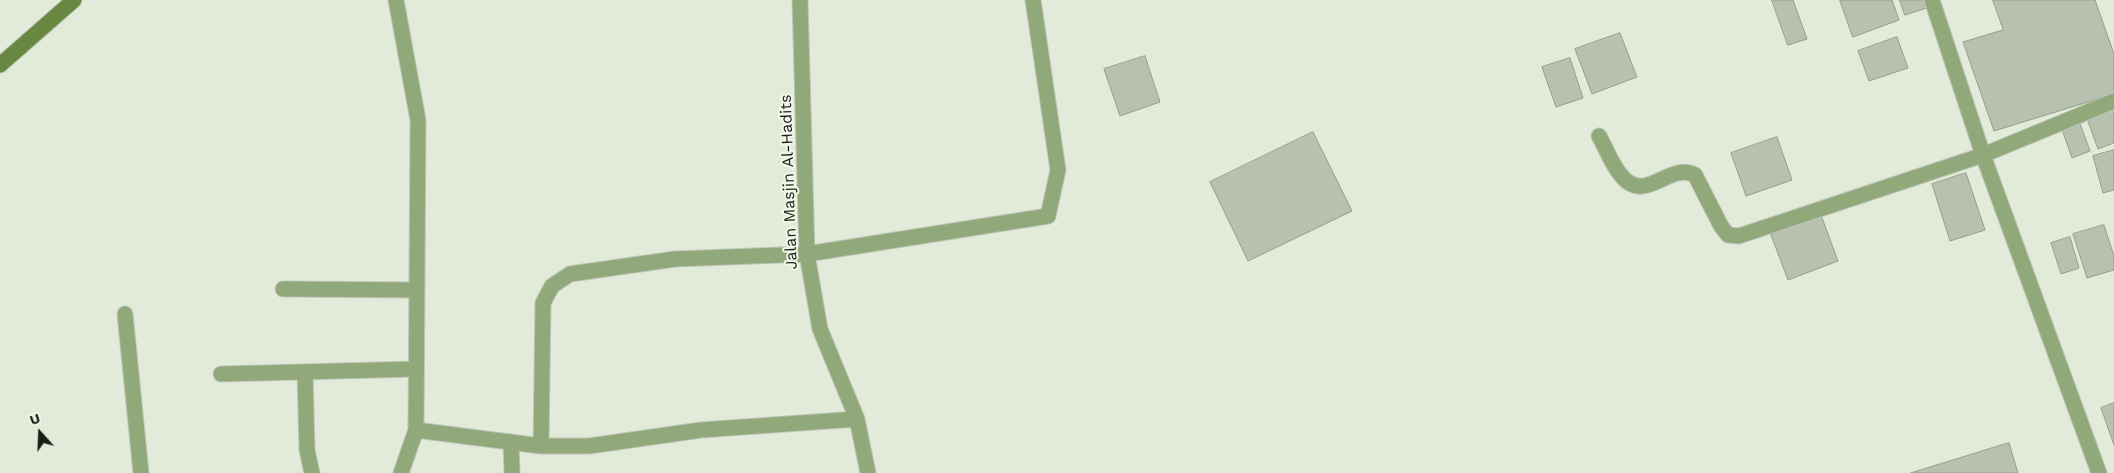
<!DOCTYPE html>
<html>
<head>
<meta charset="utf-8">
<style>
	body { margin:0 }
	#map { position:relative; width:2114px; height:473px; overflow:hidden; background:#e2ebda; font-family:"Work Sans",sans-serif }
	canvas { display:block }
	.north { position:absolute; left:15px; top:408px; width:50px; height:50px; -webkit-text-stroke:4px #f0f8e7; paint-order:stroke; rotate:340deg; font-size:14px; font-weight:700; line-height:20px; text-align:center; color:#1b1e18 }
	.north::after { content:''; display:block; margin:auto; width:18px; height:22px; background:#1b1e18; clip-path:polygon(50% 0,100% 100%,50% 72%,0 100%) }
</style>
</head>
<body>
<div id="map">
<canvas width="2114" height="473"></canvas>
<div class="north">U</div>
</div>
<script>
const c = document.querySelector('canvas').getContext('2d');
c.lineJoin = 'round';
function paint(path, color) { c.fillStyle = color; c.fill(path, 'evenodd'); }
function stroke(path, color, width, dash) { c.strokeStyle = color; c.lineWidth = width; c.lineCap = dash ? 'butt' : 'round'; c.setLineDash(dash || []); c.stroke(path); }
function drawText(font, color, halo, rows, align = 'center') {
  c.font = font + ' "Work Sans",sans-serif'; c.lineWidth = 4; c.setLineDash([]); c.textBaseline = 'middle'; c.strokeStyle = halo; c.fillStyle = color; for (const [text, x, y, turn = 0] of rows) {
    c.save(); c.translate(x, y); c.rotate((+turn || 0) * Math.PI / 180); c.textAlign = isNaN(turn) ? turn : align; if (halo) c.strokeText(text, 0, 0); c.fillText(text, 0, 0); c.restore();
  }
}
const building = new Path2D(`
	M1772,0H1793L1807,39L1788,45Z
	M1840,0H1892L1899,20L1853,37Z
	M1900,0H1925L1927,8L1905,15Z
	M1993,0H2095L2114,54V94L1994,131L1963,42L2003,30Z
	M1620,33L1637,77L1592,94L1575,49Z
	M1897,37L1908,68L1869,81L1858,51Z
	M1145,56L1160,102L1120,116L1104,69Z
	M1570,58L1583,98L1556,107L1542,67Z
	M2111,106L2114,114V143L2098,149L2086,116Z
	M2078,118L2090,151L2072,158L2060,124Z
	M1313,132L1352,211L1248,261L1210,182Z
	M1777,137L1792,180L1746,196L1731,153Z
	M2114,150V190L2103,193L2093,156Z
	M1966,173L1985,230L1950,241L1932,184Z
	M1821,215L1838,261L1788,280L1771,235Z
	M2104,225L2114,256V270L2087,278L2073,234Z
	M2070,237L2079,268L2061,274L2051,243Z
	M2114,403V445L2101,408Z
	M2009,443L2018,473H1911Z`);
paint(building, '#b8c1b0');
stroke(building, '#959d8d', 1);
const street = new Path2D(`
	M396,0L418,120L416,430L541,446H589L701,430L857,419
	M800,0L807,254L820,329L857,419L868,473
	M1932,0L1983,155L2099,473
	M1599,136C1606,148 1611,163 1620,174C1645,207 1668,161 1695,175L1721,226L1728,235L1739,236L1983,155L2114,101
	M283,289L417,290
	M125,314L141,473
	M305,372L307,450L312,473
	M221,374L416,369
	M511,442L512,473
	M541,446L543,303L552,286L570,274L675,259L807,254L1048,216L1058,170L1033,0
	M401,473L416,430`);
const secondary = new Path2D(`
	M0,65L74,0`);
stroke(street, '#bec6b7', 17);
stroke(secondary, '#bec6b7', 17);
stroke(street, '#91a87a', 15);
stroke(secondary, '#688842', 15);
drawText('16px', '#1b1e18', '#f0f8e7', [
	["Jalan Masjin Al-Hadits",789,182,-92]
]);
</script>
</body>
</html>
